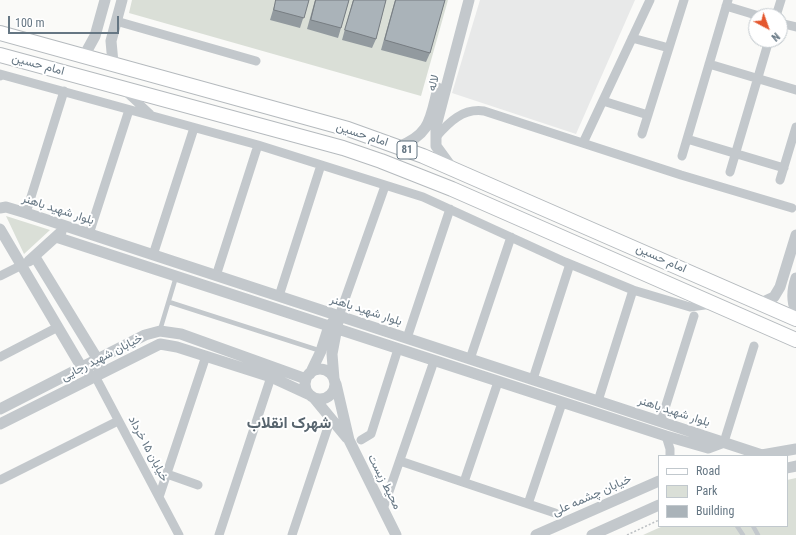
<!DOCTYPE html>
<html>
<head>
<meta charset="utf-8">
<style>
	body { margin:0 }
	#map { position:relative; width:796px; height:535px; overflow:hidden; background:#fafaf8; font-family:"Roboto Condensed",sans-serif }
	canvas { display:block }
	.legend { position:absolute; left:658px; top:455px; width:130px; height:72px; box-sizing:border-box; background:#fff; border:1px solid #c1c8cd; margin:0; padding:5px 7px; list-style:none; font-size:12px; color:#657683 }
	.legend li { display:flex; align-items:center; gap:8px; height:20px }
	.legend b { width:20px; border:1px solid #c1c8cd }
	.north { position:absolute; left:748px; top:8px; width:40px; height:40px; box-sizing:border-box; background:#fff; border:1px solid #c1c8cd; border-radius:50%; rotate:139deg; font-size:11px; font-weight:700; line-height:16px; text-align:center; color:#657683 }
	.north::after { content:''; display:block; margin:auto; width:14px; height:18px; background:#e4572e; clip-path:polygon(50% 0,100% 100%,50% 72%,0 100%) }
	.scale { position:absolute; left:8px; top:16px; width:111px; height:18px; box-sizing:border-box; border:2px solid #657683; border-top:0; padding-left:5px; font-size:12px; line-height:14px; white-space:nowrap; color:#657683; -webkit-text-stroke:3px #fff; paint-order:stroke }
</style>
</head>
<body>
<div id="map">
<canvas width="796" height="535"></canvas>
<ul class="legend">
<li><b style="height:5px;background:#fff"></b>Road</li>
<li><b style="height:11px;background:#dadfd7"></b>Park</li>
<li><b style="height:11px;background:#aab3b9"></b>Building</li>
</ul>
<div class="north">N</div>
<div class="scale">100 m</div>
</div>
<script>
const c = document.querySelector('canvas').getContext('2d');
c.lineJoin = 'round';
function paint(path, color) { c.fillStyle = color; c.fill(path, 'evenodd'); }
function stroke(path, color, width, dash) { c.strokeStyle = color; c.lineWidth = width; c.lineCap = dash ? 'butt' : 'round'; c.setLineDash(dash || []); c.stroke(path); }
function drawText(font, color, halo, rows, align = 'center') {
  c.font = font + ' "Roboto Condensed",Vazirmatn,sans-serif'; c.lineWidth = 4; c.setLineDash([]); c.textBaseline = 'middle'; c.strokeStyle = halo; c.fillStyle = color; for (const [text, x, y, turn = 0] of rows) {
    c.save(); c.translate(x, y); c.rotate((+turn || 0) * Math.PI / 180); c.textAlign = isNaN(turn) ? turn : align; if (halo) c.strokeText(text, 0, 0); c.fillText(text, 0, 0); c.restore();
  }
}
paint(new Path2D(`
	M480,0H635L576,134L452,93Z`), '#e8e9e9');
paint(new Path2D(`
	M132,0H448L421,96L129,13Z
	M6,216L50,230L24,254Z
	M796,478V535H643L663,526H787V480Z`), '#dadfd7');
const primary = new Path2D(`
	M0,33L348,129L423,156L796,319
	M0,55L343,148L381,161L452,189L796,340`);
stroke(primary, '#b5babe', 16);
stroke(new Path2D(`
	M627,535L659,520`), '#bbbfc2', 1.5, [2, 2]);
stroke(new Path2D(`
	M169,302L321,351
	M160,330L176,277
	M737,526L743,535
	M753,526L758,535`), '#c3c8cc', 4.5);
stroke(new Path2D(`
	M726,6L759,16
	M776,16L781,0
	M116,21L256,61
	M780,23L796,27
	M632,38L669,48
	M709,64L796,90
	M0,76V74L258,145L423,197L565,262L633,290L690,307L712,304
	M124,90L150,114
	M603,101L648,115
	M642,134L684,0
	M436,137C449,122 463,108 484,111L681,175L792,208
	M687,139L784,168
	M583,143L650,0
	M682,156L728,0
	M730,172L769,40
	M780,180L796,127
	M26,213L64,91
	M89,234L129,110
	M153,255L194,128
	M0,276L22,265
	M216,276L258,145
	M279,296L321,165
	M339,316L385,186
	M407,338L450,209
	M0,357L58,327
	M470,359L511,237
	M95,376L179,535
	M533,379L570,264
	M598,401L633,290
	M661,421L694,316
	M666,436L670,449V456
	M361,440L371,434L398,349
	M724,442L754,346
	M400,461L555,513
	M167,474L198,485
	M0,480L118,421
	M464,482L498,382
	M159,497L206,356
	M528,504L562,403
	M383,509L434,361
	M219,535L271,377
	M292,535L331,418`), '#c3c8cc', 9);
stroke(new Path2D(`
	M84,56L95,36L105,0
	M113,63L111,41L122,0
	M398,147C431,134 430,119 438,88
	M452,168L436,146V126L469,0
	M0,208L6,207L26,213L762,455
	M0,229L82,368L88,371
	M56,237L666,436L708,448L724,442
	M35,257L98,360L97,366
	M29,261L61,232
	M796,278C792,290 791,300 796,311
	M761,303L774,297L780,287L796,235
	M305 384a15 15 0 1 1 30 0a15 15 0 1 1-30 0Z
	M310,374L321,351L329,326L333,322
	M334,379L332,354L338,322
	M336,384L349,440L396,535
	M314,398L347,438
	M0,409L145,335L160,331L181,334L306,379
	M0,424L160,344L177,347L271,377L310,395
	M756,456L796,449
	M787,468L796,466
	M536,535L659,481
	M592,535L659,505`), '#c3c8cc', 11);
stroke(primary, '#fff', 14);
paint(new Path2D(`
	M276,0H309L300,28L270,20Z
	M315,0H349L341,28L338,38L307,29Z
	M353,0H386L376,39L372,48L342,40Z
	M395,0H445L430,53L426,62L381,50Z`), '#929a9f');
const building = new Path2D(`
	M276,0H309L304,18L274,10Z
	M316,0H349L341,28L311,20Z
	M354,0H386L376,39L345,30Z
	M396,0H445L430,53L385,40Z`);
paint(building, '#aab3b9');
stroke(building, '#777d82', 1);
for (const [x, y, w] of [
	[407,150,20]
]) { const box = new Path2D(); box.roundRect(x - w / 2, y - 9, w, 18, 3); c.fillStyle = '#fff'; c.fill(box); stroke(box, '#657683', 1); }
drawText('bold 11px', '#657683', null, [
	["81",407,150]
]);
drawText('12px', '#657683', '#fff', [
	["امام حسین",38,65,15],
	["لاله",434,83,-75],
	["امام حسین",362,135,18],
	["بلوار شهید باهنر",58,210,18],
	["امام حسین",661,259,24],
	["بلوار شهید باهنر",366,311,18],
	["خیابان شهید رجایی",102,358,-27],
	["بلوار شهید باهنر",674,412,18],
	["خیابان ۱۵ خرداد",148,449,62],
	["محیط زیست",384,482,63],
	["خیابان چشمه علی",592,496,-24]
]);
drawText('bold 16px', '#57646e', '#fff', [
	["شهرک انقلاب",289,424]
]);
</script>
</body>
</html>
